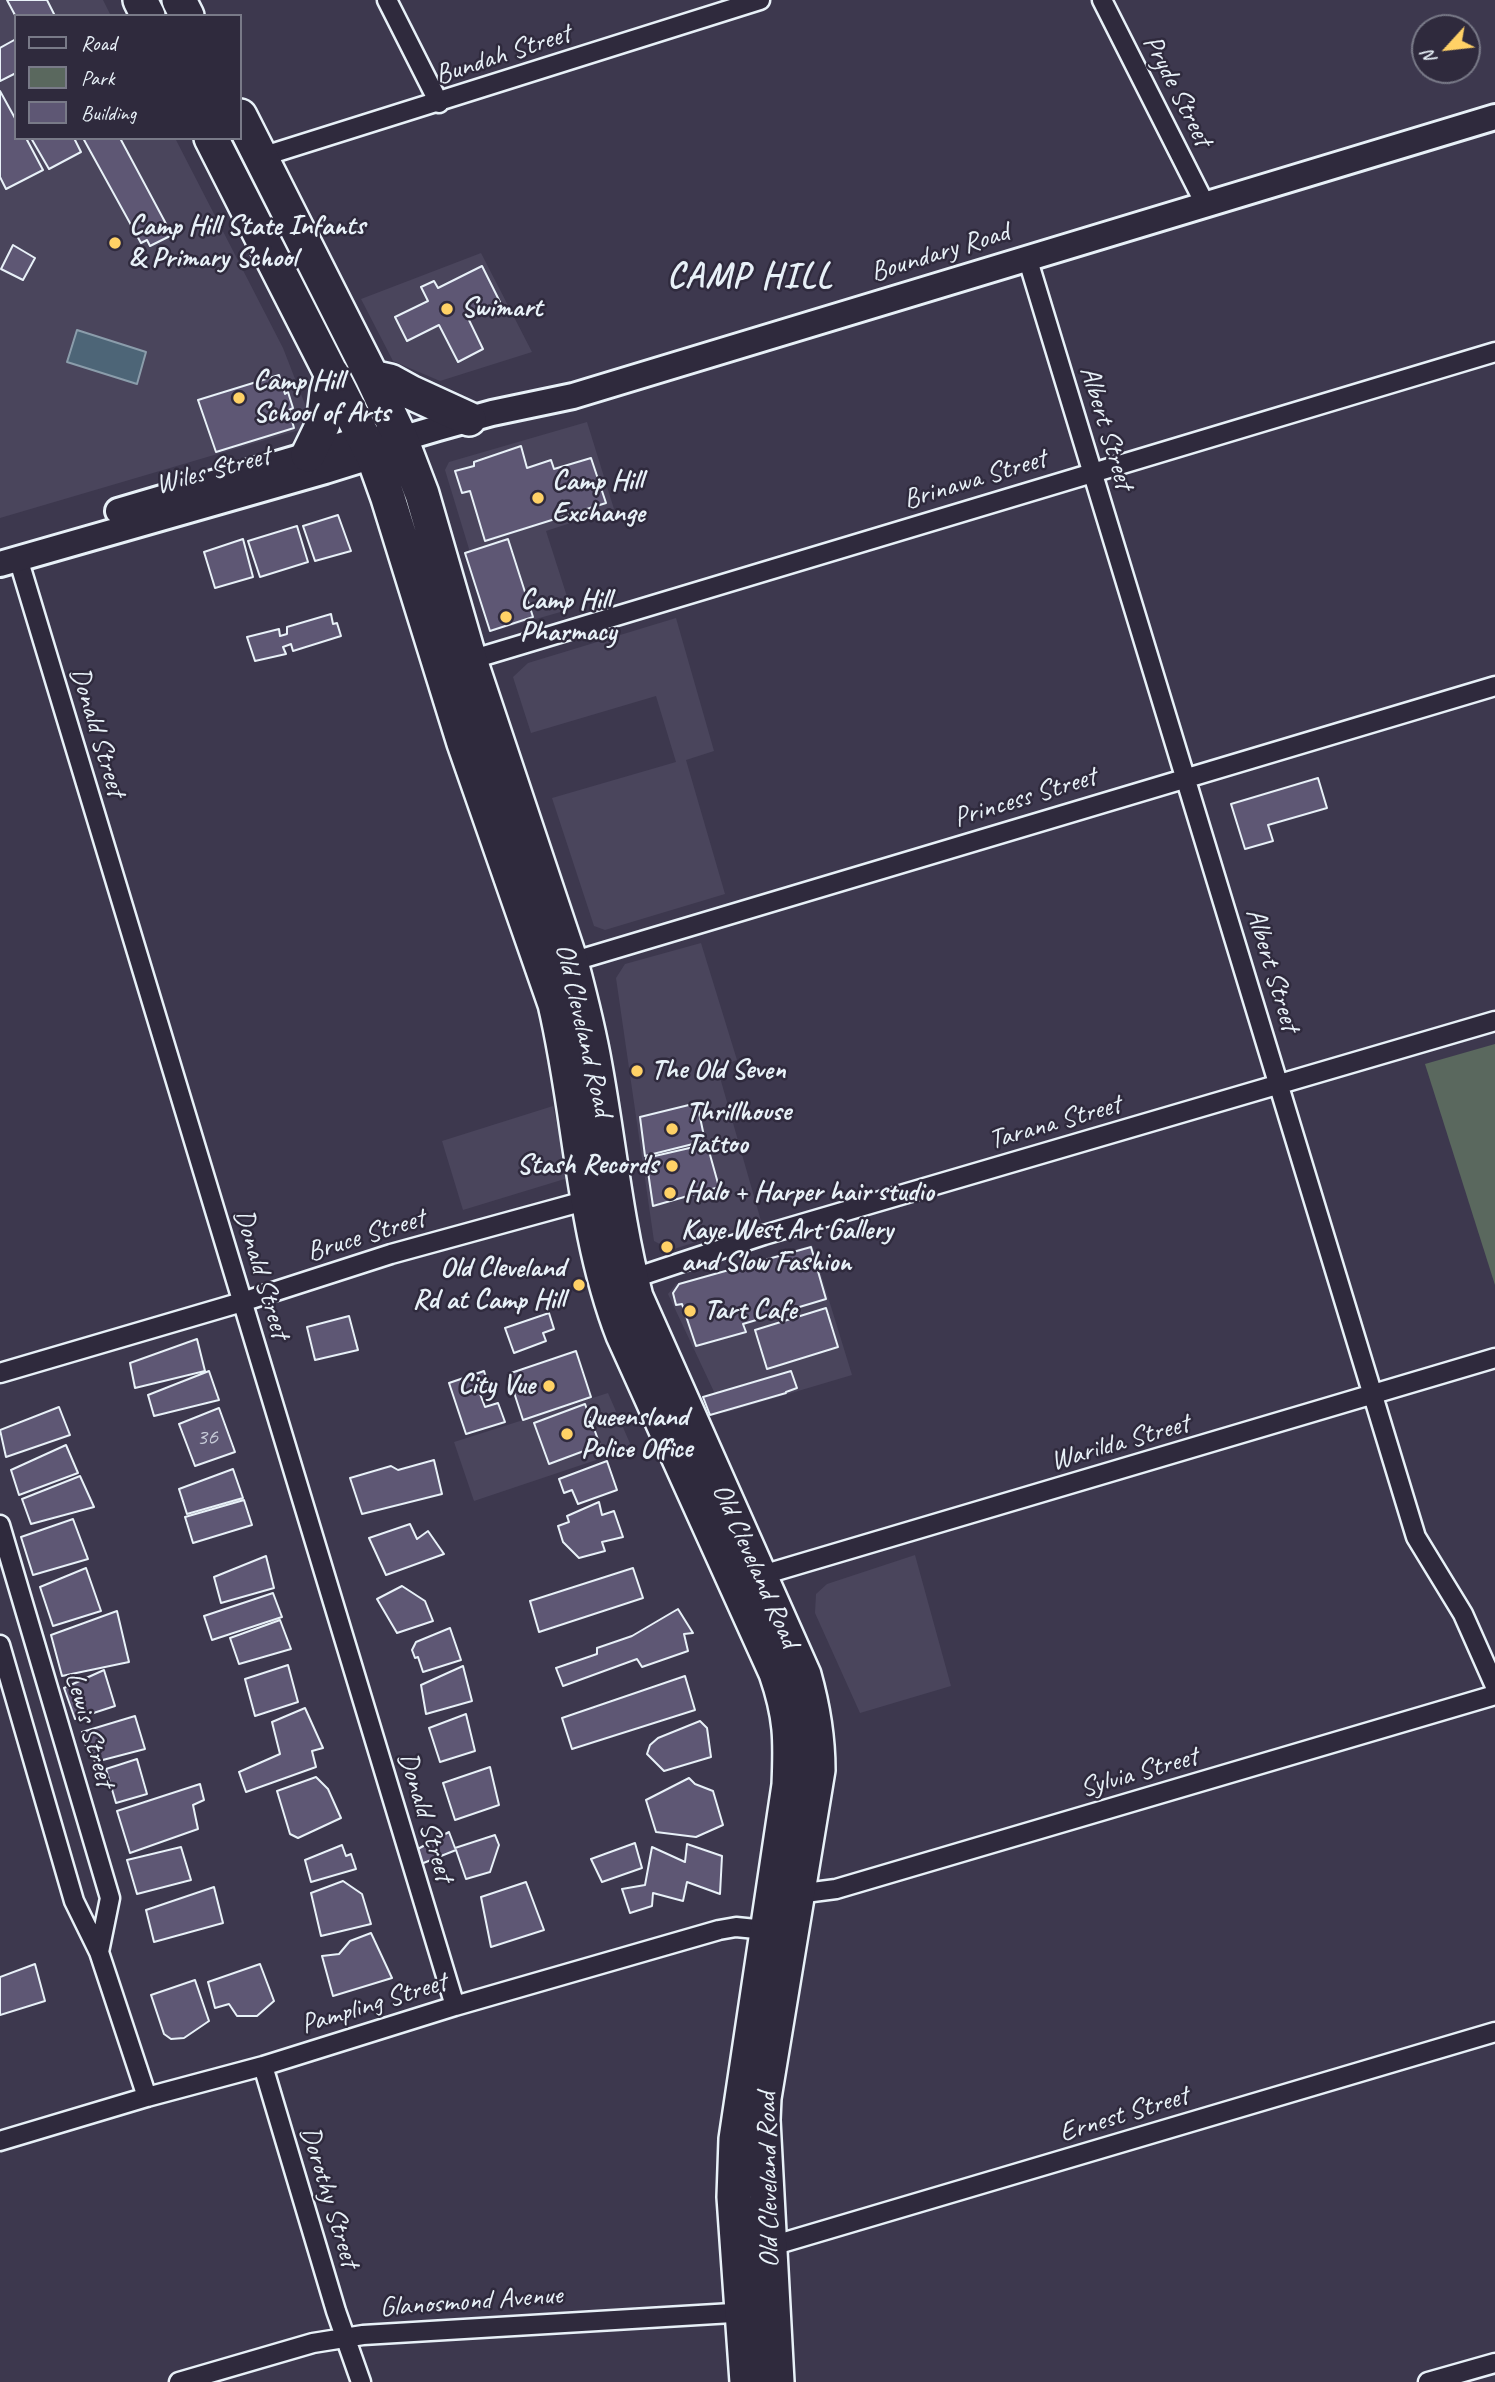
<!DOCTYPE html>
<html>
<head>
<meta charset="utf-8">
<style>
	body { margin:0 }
	#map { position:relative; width:1495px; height:2382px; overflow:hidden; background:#3d384e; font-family:Caveat,sans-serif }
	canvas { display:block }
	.legend { position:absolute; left:14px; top:14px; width:228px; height:126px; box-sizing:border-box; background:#2f2a3d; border:2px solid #797a88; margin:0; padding:9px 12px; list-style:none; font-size:21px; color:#e8f1f8 }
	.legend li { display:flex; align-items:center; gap:14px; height:35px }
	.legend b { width:35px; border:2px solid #797a88 }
	.north { position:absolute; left:1411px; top:14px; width:70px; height:70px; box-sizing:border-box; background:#2f2a3d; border:2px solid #797a88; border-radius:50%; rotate:243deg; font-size:19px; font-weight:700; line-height:28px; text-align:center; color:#e8f1f8 }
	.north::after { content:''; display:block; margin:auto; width:24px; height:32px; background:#ffd166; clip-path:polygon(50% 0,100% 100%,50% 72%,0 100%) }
</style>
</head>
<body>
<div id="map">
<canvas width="1495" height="2382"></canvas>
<ul class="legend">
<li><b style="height:9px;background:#2f2a3d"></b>Road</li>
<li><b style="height:19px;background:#5a685e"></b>Park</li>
<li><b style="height:19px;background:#5e5774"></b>Building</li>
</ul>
<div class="north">N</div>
</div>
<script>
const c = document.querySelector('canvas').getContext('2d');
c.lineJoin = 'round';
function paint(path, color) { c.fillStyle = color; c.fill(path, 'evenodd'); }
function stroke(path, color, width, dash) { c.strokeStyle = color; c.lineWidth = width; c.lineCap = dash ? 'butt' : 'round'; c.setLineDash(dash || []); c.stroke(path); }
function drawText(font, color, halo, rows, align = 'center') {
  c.font = font + ' Caveat,sans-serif'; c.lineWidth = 5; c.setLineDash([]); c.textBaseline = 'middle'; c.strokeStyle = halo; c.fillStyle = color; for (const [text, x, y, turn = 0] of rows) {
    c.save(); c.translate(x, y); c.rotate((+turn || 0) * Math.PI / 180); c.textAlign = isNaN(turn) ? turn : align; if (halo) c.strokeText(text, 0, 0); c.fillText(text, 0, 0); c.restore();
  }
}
paint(new Path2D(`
	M0,0H103L111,16H16V138H175L283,348L306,407V419L299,430L0,518Z
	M481,253L532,352L440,381L393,361L361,299ZM428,301L468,318L483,349L458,362L439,325L407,341L395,317Z
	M587,422L614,509L546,531L571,609L494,631L445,470L449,462Z
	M676,618L714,751L686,760L725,894L605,930L594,926L552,798L676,762L656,696L531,733L513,677L528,663Z
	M701,943L737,1060L717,1067L761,1221L671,1250L654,1241L616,978L625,964Z
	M553,1106L568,1178L463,1210L442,1141Z
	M812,1245L852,1375L724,1413L668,1294L676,1284Z
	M608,1393L632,1448L474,1501L454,1442Z
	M915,1555L951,1686L860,1713L815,1613L816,1594L827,1584Z`), '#4a455c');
paint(new Path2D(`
	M1495,1044V1285L1425,1064Z`), '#5a685e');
const water = new Path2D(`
	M77,330L146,352L137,384L67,362Z`);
paint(water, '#4d6577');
stroke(water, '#8b9dab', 2);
const building = new Path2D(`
	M7,0H47L55,16L16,17Z
	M16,39V73L0,81V48Z
	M0,91L16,120V138H26L43,170L6,189L0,177Z
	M31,138H74L81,152L49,169Z
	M83,138H120L172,235L150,246L147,240L141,243Z
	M13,245L35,258L23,280L1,269Z
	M482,266L500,302L468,318L483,349L458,362L439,325L407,341L395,317L428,301L421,287L434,281L438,288Z
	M279,375L285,394L288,392L293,408L289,410L294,428L216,452L198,400Z
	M521,446L527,468L551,460L554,469L591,458L606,503L485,541L470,491L462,493L455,471L474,466V462Z
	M338,515L351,551L315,561L303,526Z
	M297,526L308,562L260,577L248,541Z
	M243,539L253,577L215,588L204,552Z
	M508,539L533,617L490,631L465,553Z
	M331,614L333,624L337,623L341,636L293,651L291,644L283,647L286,654L255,661L247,637L279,629L280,636L287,634V627Z
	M1318,778L1327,808L1268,825L1273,841L1245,849L1231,804Z
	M697,1103L705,1141L645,1156L640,1117Z
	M707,1144L719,1187L653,1206L646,1158Z
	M811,1247L826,1299L743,1324L746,1332L696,1346L682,1304L676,1305L673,1293L679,1284Z
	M826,1308L838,1347L767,1369L755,1330Z
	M549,1313L554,1329L543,1333L546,1341L514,1353L505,1328Z
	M349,1316L358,1350L315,1360L307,1327Z
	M197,1339L205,1371L135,1388L130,1363Z
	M576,1351L591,1397L523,1420L508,1374Z
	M209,1371L219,1400L154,1416L148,1395Z
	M484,1371L490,1391L480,1394L485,1407L498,1403L505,1422L466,1434L449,1383Z
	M791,1371L797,1388L786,1392V1393L710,1415L703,1397Z
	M585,1404L600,1445L549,1464L534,1423Z
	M59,1407L70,1435L6,1457L0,1430Z
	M219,1408L235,1452L195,1466L179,1424Z
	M66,1445L78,1473L19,1495L11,1470Z
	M434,1460L442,1494L362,1514L350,1478L391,1466L398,1470Z
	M607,1461L617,1490L578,1504L572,1490L564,1493L559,1479Z
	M233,1469L243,1498L187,1514L179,1489Z
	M80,1476L94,1507L31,1524L22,1499Z
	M244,1500L252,1525L193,1543L185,1517Z
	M599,1502L602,1515L614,1511L623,1537L602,1542L605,1551L579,1558L563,1542L558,1526L569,1522L567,1516Z
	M73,1519L88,1559L33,1575L21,1537Z
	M410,1524L417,1539L428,1531L444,1554L386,1575L369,1538Z
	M266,1556L274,1588L221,1603L214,1577Z
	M86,1568L101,1611L53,1626L40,1587Z
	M633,1568L643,1598L539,1632L530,1601Z
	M402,1586L425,1601L433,1621L397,1633L377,1599Z
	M273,1593L282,1617L212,1640L204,1616Z
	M678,1609L693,1633L684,1634L688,1651L642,1667L637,1659L563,1686L556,1668L597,1654V1648L632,1636Z
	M117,1611L129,1662L62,1676L51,1635Z
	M280,1620L291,1649L239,1664L230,1638Z
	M450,1628L461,1660L423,1672L418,1657L415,1658L412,1650L416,1642Z
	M288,1665L298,1702L255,1716L245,1679Z
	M463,1666L472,1701L426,1714L421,1685Z
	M104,1670L115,1706L75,1719L64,1688Z
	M685,1676L695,1710L572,1749L562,1718Z
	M305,1708L323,1748L312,1751L316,1767L246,1792L239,1772L280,1754L272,1722Z
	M466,1714L475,1751L440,1762L429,1728Z
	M135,1716L145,1749L95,1762L91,1748L87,1750L82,1732Z
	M700,1721L707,1728L711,1757L664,1771L647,1754L650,1745L658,1738Z
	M137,1759L147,1794L116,1803L106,1769Z
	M490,1767L499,1805L455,1820L443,1783Z
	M316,1777L328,1789L341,1818L298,1838L290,1834L277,1791Z
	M689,1778L695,1784L713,1791L723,1825L696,1837L656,1832L646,1800Z
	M200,1784L204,1800L193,1805L198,1829L130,1853L117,1811Z
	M449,1832L455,1848L495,1835L499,1845L490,1872L466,1879L456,1850L421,1864L416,1850Z
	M635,1843L642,1868L602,1882L591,1859Z
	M687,1844L722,1856L720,1894L687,1882L683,1901L653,1893L652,1906L630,1913L622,1889L645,1885L652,1847L685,1862Z
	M342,1845L346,1856L351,1854L356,1869L311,1882L305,1860Z
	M181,1847L191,1880L137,1894L127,1860Z
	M343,1881L362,1894L371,1924L321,1936L311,1893Z
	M526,1882L544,1930L491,1947L481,1897Z
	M214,1887L223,1923L154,1942L146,1910Z
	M371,1933L392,1978L333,1996L322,1956L339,1954L350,1941Z
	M35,1964L45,2001L0,2015V1977Z
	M260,1964L274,2001L257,2016H237L229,2004L215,2008L208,1982Z
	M195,1980L209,2021L184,2038L171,2039L164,2034L151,1995Z`);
paint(building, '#5e5774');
stroke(building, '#e8f1f8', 2);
const street = new Path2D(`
	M387,0L439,103
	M1102,0L1206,206
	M261,157L760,0
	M1027,257L1416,1537L1463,1614L1495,1686
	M18,558L455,2006
	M470,660L1495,352
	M571,962L1495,686
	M631,1279L764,1235L1495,1021
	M0,1373L242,1302L391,1254L588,1200
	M0,1525L110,1898L99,1952
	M759,1576L1495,1358
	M0,1645L74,1901L99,1952L147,2097
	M797,1894L836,1889L1495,1695
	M263,2066L336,2311L361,2382
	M0,2141L147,2097L263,2066L455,2006L719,1930L736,1927L766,1930
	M768,2247L1495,2032
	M179,2382L313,2343L363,2335L749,2312
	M1428,2382L1495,2363`);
const secondary = new Path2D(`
	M118,511L365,438L379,439
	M0,564L325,471L373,456L401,439L438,428L492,413L573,396L1495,117`);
const highway = new Path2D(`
	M140,0L148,16
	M179,0L187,16
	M240,116L372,377L401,439L422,494L470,660L571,962C580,996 589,1031 595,1066C609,1143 616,1221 636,1297L804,1675C813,1707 818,1737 818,1770L764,2098L763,2120L777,2382
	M211,138L373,456L388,498L464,743L555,1004C581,1114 582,1229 623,1335L776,1673C791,1716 791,1740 789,1785L736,2139L734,2197L747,2382
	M372,377L390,381L410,392L469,419
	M308,455L323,424L327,392L332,374`);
stroke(street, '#e8f1f8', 23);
stroke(secondary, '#e8f1f8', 30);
stroke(highway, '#e8f1f8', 38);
stroke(street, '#2f2a3d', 18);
stroke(secondary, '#2f2a3d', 24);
stroke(highway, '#2f2a3d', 33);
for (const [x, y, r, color] of [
	[115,243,7,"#ffd166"],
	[447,309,7,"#ffd166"],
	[239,398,7,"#ffd166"],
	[538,498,7,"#ffd166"],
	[506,617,7,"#ffd166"],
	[637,1071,7,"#ffd166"],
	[672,1129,7,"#ffd166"],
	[672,1166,7,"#ffd166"],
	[670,1193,7,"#ffd166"],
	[667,1247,7,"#ffd166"],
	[579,1285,7,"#ffd166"],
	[690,1311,7,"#ffd166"],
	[549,1386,7,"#ffd166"],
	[567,1434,7,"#ffd166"]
]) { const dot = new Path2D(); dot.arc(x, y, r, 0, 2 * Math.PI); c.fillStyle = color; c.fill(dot); stroke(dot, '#2f2a3d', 2.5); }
drawText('24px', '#c6cad7', null, [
	["36",207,1438]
]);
drawText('28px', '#e8f1f8', '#2f2a3d', [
	["Bundah Street",503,55,-18],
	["Pryde Street",1177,91,63],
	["Boundary Road",940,253,-17],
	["Albert Street",1106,428,73],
	["Wiles Street",213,471,-15],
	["Brinawa Street",975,480,-17],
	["Donald Street",97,732,73],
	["Princess Street",1025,798,-17],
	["Albert Street",1272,970,73],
	["Old Cleveland Road",583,1030,77],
	["Tarana Street",1055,1123,-16],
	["Bruce Street",366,1236,-17],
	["Donald Street",261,1274,73],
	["Warilda Street",1120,1443,-16],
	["Old Cleveland Road",755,1566,66],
	["Lewis Street",89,1730,74],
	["Sylvia Street",1139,1773,-16],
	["Donald Street",425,1817,73],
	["Pampling Street",374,2004,-17],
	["Ernest Street",1124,2115,-17],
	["Old Cleveland Road",769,2180,-91],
	["Dorothy Street",329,2197,73],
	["Glanosmond Avenue",471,2302,-4]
]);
drawText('bold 28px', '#e8f1f8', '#2f2a3d', [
	["Camp Hill State Infants",129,227],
	["& Primary School",129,259],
	["Swimart",461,309],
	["Camp Hill",253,382],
	["School of Arts",253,414],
	["Camp Hill",552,482],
	["Exchange",552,514],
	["Camp Hill",520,601],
	["Pharmacy",520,633],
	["The Old Seven",651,1071],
	["Thrillhouse",686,1113],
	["Tattoo",686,1145],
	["Stash Records",658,1166,"right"],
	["Halo + Harper hair studio",684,1193],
	["Kaye West Art Gallery",681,1231],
	["and Slow Fashion",681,1263],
	["Old Cleveland",565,1269,"right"],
	["Rd at Camp Hill",565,1301,"right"],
	["Tart Cafe",704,1311],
	["City Vue",535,1386,"right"],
	["Queensland",581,1418],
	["Police Office",581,1450]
], 'left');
c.letterSpacing = '2px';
drawText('bold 35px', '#e8f1f8', '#2f2a3d', [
	["CAMP HILL",750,278]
]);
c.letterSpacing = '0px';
</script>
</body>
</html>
